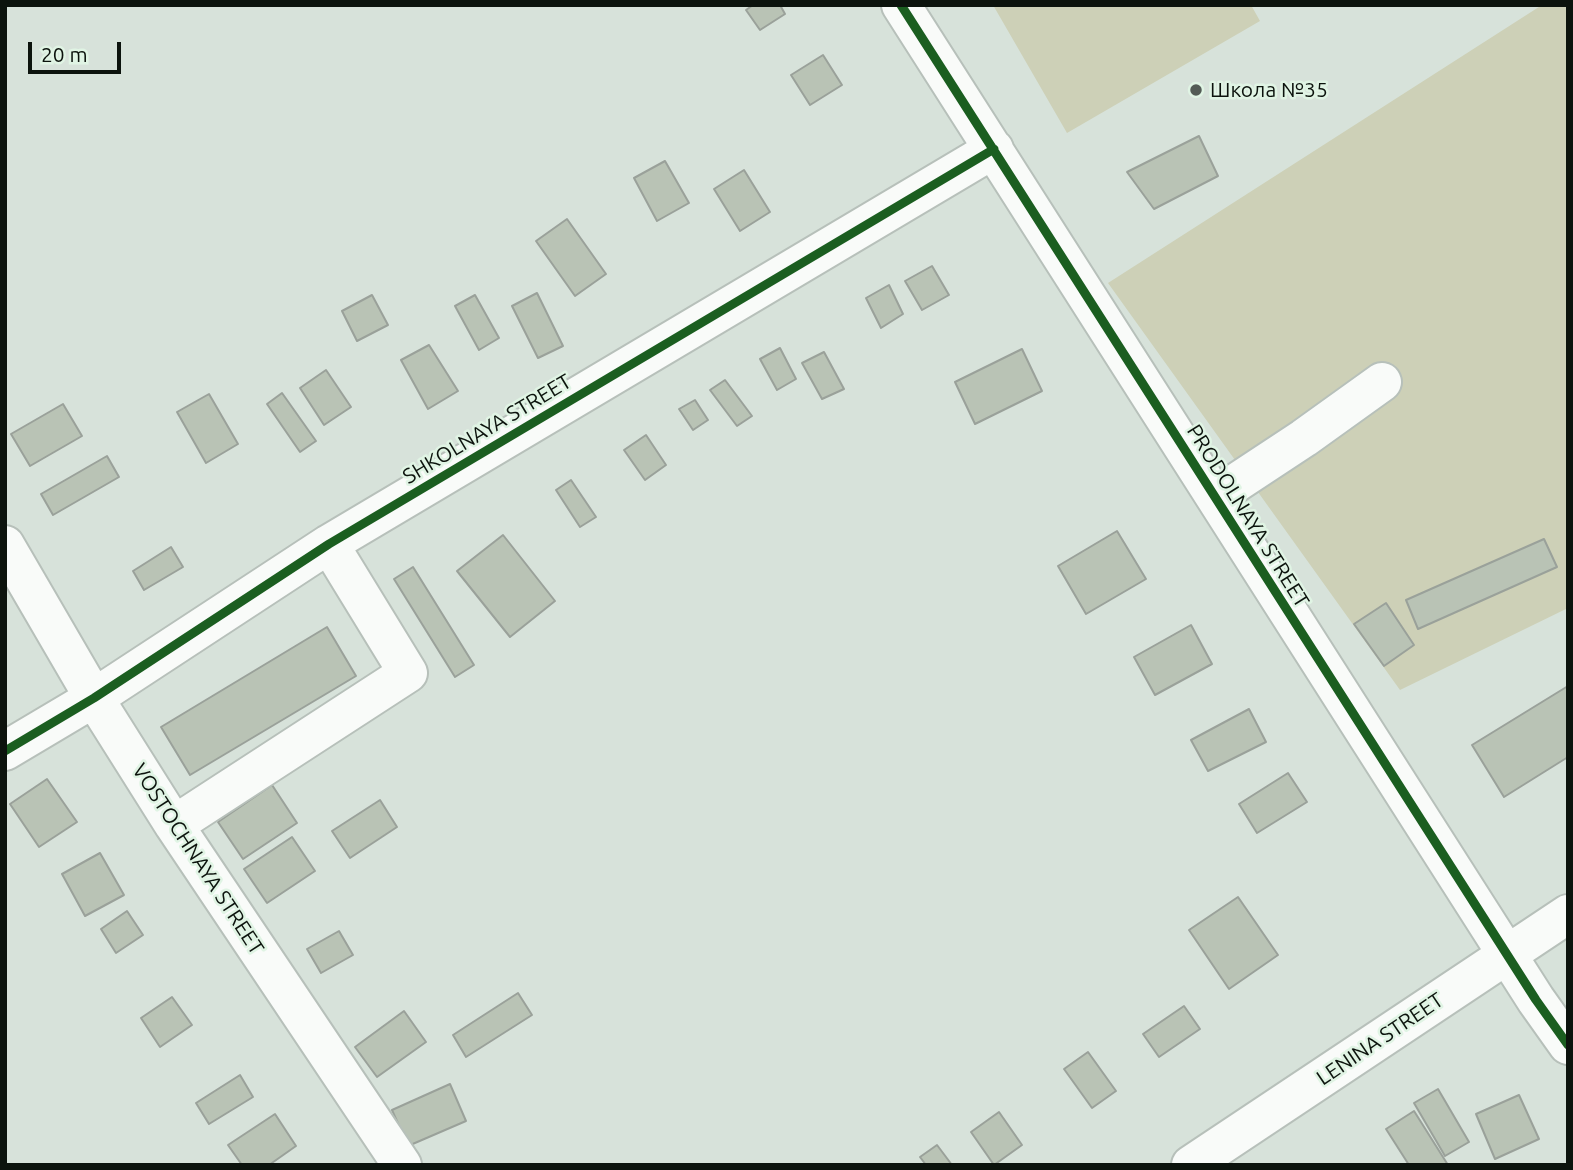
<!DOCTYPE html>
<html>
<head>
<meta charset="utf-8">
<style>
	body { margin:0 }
	#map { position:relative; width:1573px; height:1170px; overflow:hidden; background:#d7e2da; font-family:Ubuntu,sans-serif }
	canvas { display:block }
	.frame { position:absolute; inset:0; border:7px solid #0c130d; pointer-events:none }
	.scale { position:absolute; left:28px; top:42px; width:93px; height:32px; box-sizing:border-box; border:4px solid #0c130d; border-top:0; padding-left:9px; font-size:21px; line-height:24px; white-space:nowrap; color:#0c130d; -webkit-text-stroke:5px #e0f4e4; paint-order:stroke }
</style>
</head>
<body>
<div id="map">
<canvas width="1573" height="1170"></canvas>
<div class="frame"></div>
<div class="scale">20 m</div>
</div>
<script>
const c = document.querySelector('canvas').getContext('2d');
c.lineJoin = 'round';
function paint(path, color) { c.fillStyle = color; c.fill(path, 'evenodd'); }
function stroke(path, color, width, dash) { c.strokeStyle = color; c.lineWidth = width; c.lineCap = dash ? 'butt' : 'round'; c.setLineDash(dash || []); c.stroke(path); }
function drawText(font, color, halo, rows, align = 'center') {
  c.font = font + ' Ubuntu,sans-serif'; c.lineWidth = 5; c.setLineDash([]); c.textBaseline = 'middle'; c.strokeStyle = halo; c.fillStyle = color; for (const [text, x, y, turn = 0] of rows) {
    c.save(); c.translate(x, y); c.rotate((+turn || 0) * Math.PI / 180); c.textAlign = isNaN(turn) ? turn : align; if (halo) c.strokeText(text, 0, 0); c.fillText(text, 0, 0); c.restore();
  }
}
paint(new Path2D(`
	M993,5H1251L1260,21L1067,133Z
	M1542,5H1568V608L1400,690L1108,283Z`), '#cdd0b7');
const building = new Path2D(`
	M753,5H780L785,14L760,30L746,10Z
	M823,55L842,85L810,105L791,75Z
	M1199,136L1218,176L1154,209L1127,172Z
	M665,161L689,203L657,221L634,178Z
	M744,170L770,212L740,231L714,189Z
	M567,219L606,274L575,296L536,241Z
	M932,266L949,295L922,310L905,281Z
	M889,285L903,314L881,328L866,298Z
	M537,293L563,346L538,358L512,306Z
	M372,295L388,325L357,341L342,311Z
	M475,295L499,338L479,350L455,306Z
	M429,345L458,391L428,409L401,360Z
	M780,348L796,379L777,390L760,359Z
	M1022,349L1042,391L975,424L955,382Z
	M824,352L844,389L822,399L802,363Z
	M326,370L351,407L324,425L300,388Z
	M725,380L752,416L737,426L710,390Z
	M282,393L316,441L300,452L267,404Z
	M209,394L238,444L206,463L177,412Z
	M695,400L708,420L693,430L679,409Z
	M63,404L82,436L30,466L11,434Z
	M646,435L666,465L645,480L624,450Z
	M107,456L119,477L53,515L41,494Z
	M571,480L596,517L580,527L556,490Z
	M1117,531L1146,579L1086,614L1058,566Z
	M503,535L555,601L510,637L457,571Z
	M1544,539L1557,567L1418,629L1406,600Z
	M171,547L183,567L144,590L133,571Z
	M413,567L474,665L455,677L394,579Z
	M1386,603L1414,645L1384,666L1354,624Z
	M1191,625L1212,664L1155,695L1134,657Z
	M327,627L356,676L190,775L161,727Z
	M1568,686V757L1504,797L1472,745Z
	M1249,709L1266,742L1208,771L1191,740Z
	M1288,773L1307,802L1257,833L1239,804Z
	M47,779L77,822L39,847L10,804Z
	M272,785L297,823L243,859L218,822Z
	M380,800L397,827L350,858L332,831Z
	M292,837L315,871L267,903L244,869Z
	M100,853L124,895L85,916L62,874Z
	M1238,897L1278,955L1229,989L1189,930Z
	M127,911L143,935L116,953L101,929Z
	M339,931L353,955L321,973L307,949Z
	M518,993L532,1015L466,1057L453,1035Z
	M172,997L192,1025L160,1047L141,1018Z
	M1184,1006L1200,1029L1159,1057L1143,1034Z
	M404,1011L426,1042L377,1077L355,1047Z
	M1088,1052L1116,1091L1092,1108L1064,1069Z
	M240,1075L253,1097L209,1124L196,1103Z
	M450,1084L466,1121L408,1146L392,1110Z
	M1438,1089L1469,1142L1445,1156L1414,1103Z
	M1519,1095L1539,1139L1495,1159L1476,1114Z
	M1414,1111L1448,1165H1409L1386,1129Z
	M999,1112L1022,1145L994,1165L971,1132Z
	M275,1114L296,1146L269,1165H242L228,1145Z
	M937,1145L952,1165H926L920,1157Z`);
paint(building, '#b9c3b5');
stroke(building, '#9aa19a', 2);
const minor = new Path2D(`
	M901,5L1536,1000L1568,1045
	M1216,496L1304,438L1382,382
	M5,545L94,698L174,825L402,1165
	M5,751L94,698L329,544L994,149
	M174,825L408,673L329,544
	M1191,1165L1568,914`);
stroke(minor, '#b7c0ba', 42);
stroke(minor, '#f9fbf9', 38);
stroke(new Path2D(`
	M901,5L1536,1000L1568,1045
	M5,751L94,698L329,544L994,149`), '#1b5e20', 9);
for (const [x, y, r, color] of [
	[1196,90,7,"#535b55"]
]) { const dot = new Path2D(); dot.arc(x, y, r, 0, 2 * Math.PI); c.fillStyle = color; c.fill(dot); stroke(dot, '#e0f4e4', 2.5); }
drawText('21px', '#0c130d', '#e0f4e4', [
	["Школа №35",1210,90]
], 'left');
drawText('21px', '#0c130d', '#e0f4e4', [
	["SHKOLNAYA STREET",487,429,-31],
	["PRODOLNAYA STREET",1248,516,58],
	["VOSTOCHNAYA STREET",198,859,57],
	["LENINA STREET",1380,1039,-34]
]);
</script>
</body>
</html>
